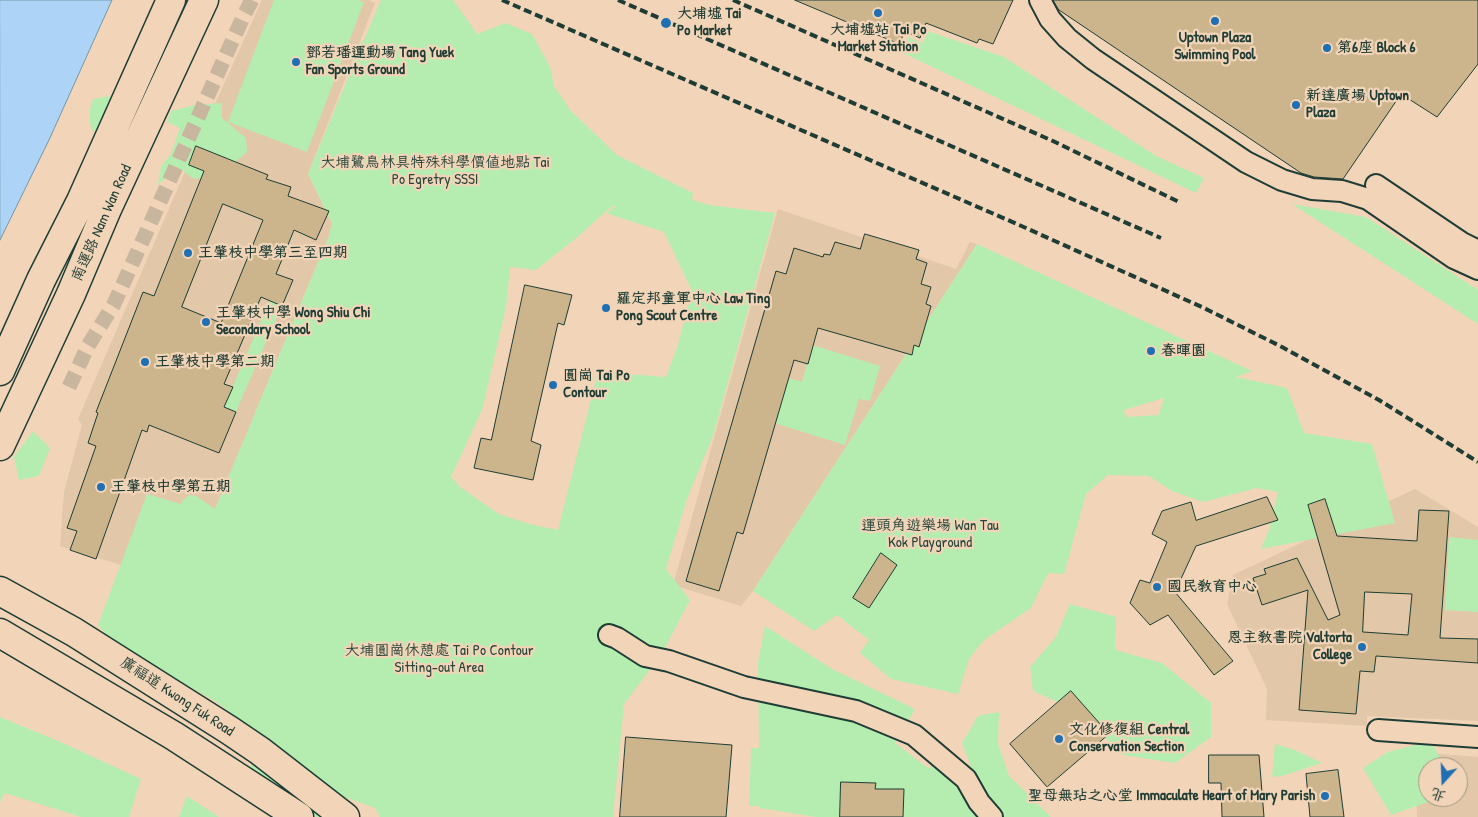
<!DOCTYPE html>
<html>
<head>
<meta charset="utf-8">
<style>
	body { margin:0 }
	#map { position:relative; width:1478px; height:817px; overflow:hidden; background:#f2d4b8; font-family:"Patrick Hand","LXGW WenKai TC",sans-serif }
	canvas { display:block }
	.north { position:absolute; left:1418px; top:757px; width:50px; height:50px; box-sizing:border-box; background:#f2d4b8; border:1px solid #9e9883; border-radius:50%; rotate:200deg; font-size:14px; font-weight:700; line-height:20px; text-align:center; color:#1f3d34 }
	.north::after { content:''; display:block; margin:auto; width:18px; height:22px; background:#1f6fb2; clip-path:polygon(50% 0,100% 100%,50% 72%,0 100%) }
</style>
</head>
<body>
<div id="map">
<canvas width="1478" height="817"></canvas>
<div class="north">北</div>
</div>
<script>
const c = document.querySelector('canvas').getContext('2d');
c.lineJoin = 'round';
function paint(path, color) { c.fillStyle = color; c.fill(path, 'evenodd'); }
function stroke(path, color, width, dash) { c.strokeStyle = color; c.lineWidth = width; c.lineCap = dash ? 'butt' : 'round'; c.setLineDash(dash || []); c.stroke(path); }
function drawText(font, color, halo, rows, align = 'center') {
  c.font = font + ' "Patrick Hand","LXGW WenKai TC",sans-serif'; c.lineWidth = 4.5; c.setLineDash([]); c.textBaseline = 'middle'; c.strokeStyle = halo; c.fillStyle = color; for (const [text, x, y, turn = 0] of rows) {
    c.save(); c.translate(x, y); c.rotate((+turn || 0) * Math.PI / 180); c.textAlign = isNaN(turn) ? turn : align; if (halo) c.strokeText(text, 0, 0); c.fillText(text, 0, 0); c.restore();
  }
}
paint(new Path2D(`
	M262,0H369L375,3L308,174L333,226L213,514L134,569L60,546L64,492L82,425L78,419L200,137Z
	M778,209L956,269L970,242L977,244L753,591L741,606L673,585Z
	M1415,489L1478,527V721L1367,716V726L1266,720L1267,689L1227,604L1233,575Z
	M1416,752L1478,757V817H1417ZM1428,767H1458V797H1428Z`), '#e3c7a9');
paint(new Path2D(`
	M274,0H358L364,2L307,152L228,122Z
	M381,0H451L454,1L477,34L506,23L532,34L550,67L554,86L570,110L617,155L693,193L692,200L709,205L775,213L713,436L687,499L666,569L690,600L661,655L624,704L613,817H380L375,808L342,796L308,776L217,702L116,646L98,625L147,494L181,504L183,500L189,495L196,496L215,509L329,236L332,223L308,174L348,78L357,46L364,40ZM614,206L616,207L606,213L664,232L692,291L677,348L666,377L598,372L558,530L529,524L499,514L460,487L451,477L482,410L506,308L510,267L536,270L580,235L606,211Z
	M928,31L1004,57L1156,156L1204,178L1196,193L901,52L908,37L923,43Z
	M116,95L99,134L92,130C88,119 89,111 93,99Z
	M222,103V118L246,138L247,152L215,180L192,178L181,169L158,184L161,166L171,154L180,128L167,122L171,111L195,105Z
	M1292,204L1366,217L1478,290V324Z
	M977,244L1252,371L1236,377L1287,388L1304,433L1372,444L1395,523L1261,549L1269,530L1278,492L1257,488L1203,502L1172,491L1149,476L1108,475L1086,494L1064,574L1048,573L1031,608L984,640L969,659L958,694L891,679L860,653L869,640L837,615L814,631L753,591ZM1164,398L1159,415L1126,417L1124,410Z
	M270,300L282,305L236,412L224,407Z
	M812,345L880,366L870,401L859,399L845,445L774,423L788,378L802,382Z
	M33,431L50,448L39,476L19,480L14,457Z
	M1449,537L1478,540V612L1445,610Z
	M1070,604L1116,617L1115,650L1162,663L1211,703V737L1175,763L1123,755L1078,711L1033,691L1030,667L1056,637Z
	M765,626L832,669L915,709L895,743L928,768L950,762L976,780L962,743L978,716L999,712L998,744L1009,776L1051,817H816L760,808V806H749L751,748H759L758,662Z
	M0,717L63,743L141,779L129,817H81L5,793L0,802Z
	M1431,741L1445,767H1428V797H1437L1434,800L1391,815L1363,768L1388,752Z
	M1275,744L1295,750L1322,763L1282,776L1272,777Z
	M255,759L332,817H316L247,771Z
	M187,796L219,817H179Z`), '#b5edb1');
const water = new Path2D(`
	M0,0H112L49,140L0,240Z`);
paint(water, '#add3f6');
stroke(water, '#7497a8', 1);
const building = new Path2D(`
	M795,0H1013L993,44L979,39L977,43L926,23L920,38L904,31L900,44Z
	M1053,0H1478V64L1437,117L1401,94L1343,179L1314,177L1301,173L1059,10Z
	M196,146L268,175L266,179L291,187L288,196L329,211L316,240L294,230L276,274L293,280L282,306L261,297L224,384L233,387L224,407L236,412L219,453L149,425L147,432L142,430L96,559L70,550L77,531L67,528L96,446L88,443L98,413L96,412L143,292L154,296L204,171L189,165ZM223,204L263,220L221,323L182,307Z
	M865,234L919,250L916,259L927,263L921,284L931,287L926,304L931,306L919,347L914,345L912,355L818,328L808,364L794,360L743,534L737,532L719,591L686,581L776,271L786,274L794,248L823,257L824,254L830,255L835,242L860,249Z
	M525,285L572,295L564,325L558,323L531,441L541,445L533,480L474,468L481,438L491,440Z
	M1267,497L1278,520L1196,546L1175,592L1233,661L1214,675L1168,615L1150,625L1130,603L1140,580L1150,583L1167,542L1152,534L1162,511L1191,502L1196,520Z
	M1325,499L1337,536L1417,541L1419,510L1449,511L1440,638L1478,639V663L1376,656L1374,672L1360,671L1356,714L1299,710L1308,590L1262,605L1253,578L1266,574L1264,569L1297,558L1328,620L1340,615L1308,505ZM1365,592L1412,594L1408,635L1363,632Z
	M881,553L897,565L869,608L853,598Z
	M1071,691L1109,734L1047,787L1010,744Z
	M626,737L732,745L726,817H620Z
	M1209,755H1259L1264,817H1222L1221,783H1209Z
	M1338,770L1344,817H1310L1306,774Z
	M841,782L876,783L875,789H904L903,817H840Z`);
paint(building, '#ccb48c');
stroke(building, '#1f3d34', 1);
stroke(new Path2D(`
	M69,387L88,346L114,304L244,15L252,0`), '#c8b69e', 15, [15, 8]);
const minor = new Path2D(`
	M1040,0L1050,19L1067,38L1093,59L1246,162L1282,180L1312,189L1342,191L1368,199L1454,258L1478,269
	M1376,185L1462,243L1478,251
	M609,635L617,638L645,656L669,661L744,687L856,711L914,735L966,779L979,802L992,817
	M1378,730L1478,737`);
const secondary = new Path2D(`
	M0,371L41,280L81,201L171,0
	M0,446L71,294L107,209L204,0
	M0,591L74,632L229,730L260,751L345,817
	M0,633L174,736L299,817`);
stroke(minor, '#1f3d34', 24);
stroke(secondary, '#1f3d34', 31);
stroke(minor, '#f2d4b8', 20);
stroke(secondary, '#f2d4b8', 28);
stroke(new Path2D(`
	M502,0L1017,224L1204,308L1282,347L1379,400L1478,462
	M618,0L1161,238
	M733,0L1053,141L1179,202`), '#1f3d34', 4, [8, 4]);
for (const [x, y, r, color] of [
	[878,13,5,"#1f6fb2"],
	[1215,21,5,"#1f6fb2"],
	[666,23,6,"#1f6fb2"],
	[1327,48,5,"#1f6fb2"],
	[296,62,5,"#1f6fb2"],
	[1296,105,5,"#1f6fb2"],
	[188,253,5,"#1f6fb2"],
	[606,308,5,"#1f6fb2"],
	[206,322,5,"#1f6fb2"],
	[1151,351,5,"#1f6fb2"],
	[145,362,5,"#1f6fb2"],
	[553,385,5,"#1f6fb2"],
	[101,487,5,"#1f6fb2"],
	[1157,587,5,"#1f6fb2"],
	[1362,647,5,"#1f6fb2"],
	[1059,739,5,"#1f6fb2"],
	[1325,796,5,"#1f6fb2"]
]) { const dot = new Path2D(); dot.arc(x, y, r, 0, 2 * Math.PI); c.fillStyle = color; c.fill(dot); stroke(dot, '#f2d4b8', 2); }
drawText('bold 15px', '#1f3d34', '#f2d4b8', [
	["大埔墟 Tai",677,14],
	["Po Market",677,31],
	["大埔墟站 Tai Po",878,30,"center"],
	["Market Station",878,47,"center"],
	["Uptown Plaza",1215,38,"center"],
	["Swimming Pool",1215,55,"center"],
	["第6座 Block 6",1337,48],
	["鄧若璠運動場 Tang Yuek",306,53],
	["Fan Sports Ground",306,70],
	["新達廣場 Uptown",1306,96],
	["Plaza",1306,113],
	["王肇枝中學第三至四期",198,253],
	["羅定邦童軍中心 Law Ting",616,299],
	["Pong Scout Centre",616,316],
	["王肇枝中學 Wong Shiu Chi",216,313],
	["Secondary School",216,330],
	["春暉園",1161,351],
	["王肇枝中學第二期",155,362],
	["圓崗 Tai Po",563,376],
	["Contour",563,393],
	["王肇枝中學第五期",111,487],
	["國民教育中心",1167,587],
	["恩主教書院 Valtorta",1352,638,"right"],
	["College",1352,655,"right"],
	["文化修復組 Central",1069,730],
	["Conservation Section",1069,747],
	["聖母無玷之心堂 Immaculate Heart of Mary Parish",1315,796,"right"]
], 'left');
drawText('15px', '#26463a', '#f2d4b8', [
	["大埔鷺鳥林具特殊科學價值地點 Tai",435,163],
	["Po Egretry SSSI",435,180],
	["運頭角遊樂場 Wan Tau",930,526],
	["Kok Playground",930,543],
	["大埔圓崗休憩處 Tai Po Contour",439,651],
	["Sitting-out Area",439,668]
]);
drawText('15px', '#1f3d34', '#f2d4b8', [
	["南運路 Nam Wan Road",102,223,-66],
	["廣福道 Kwong Fuk Road",177,697,33]
]);
</script>
</body>
</html>
